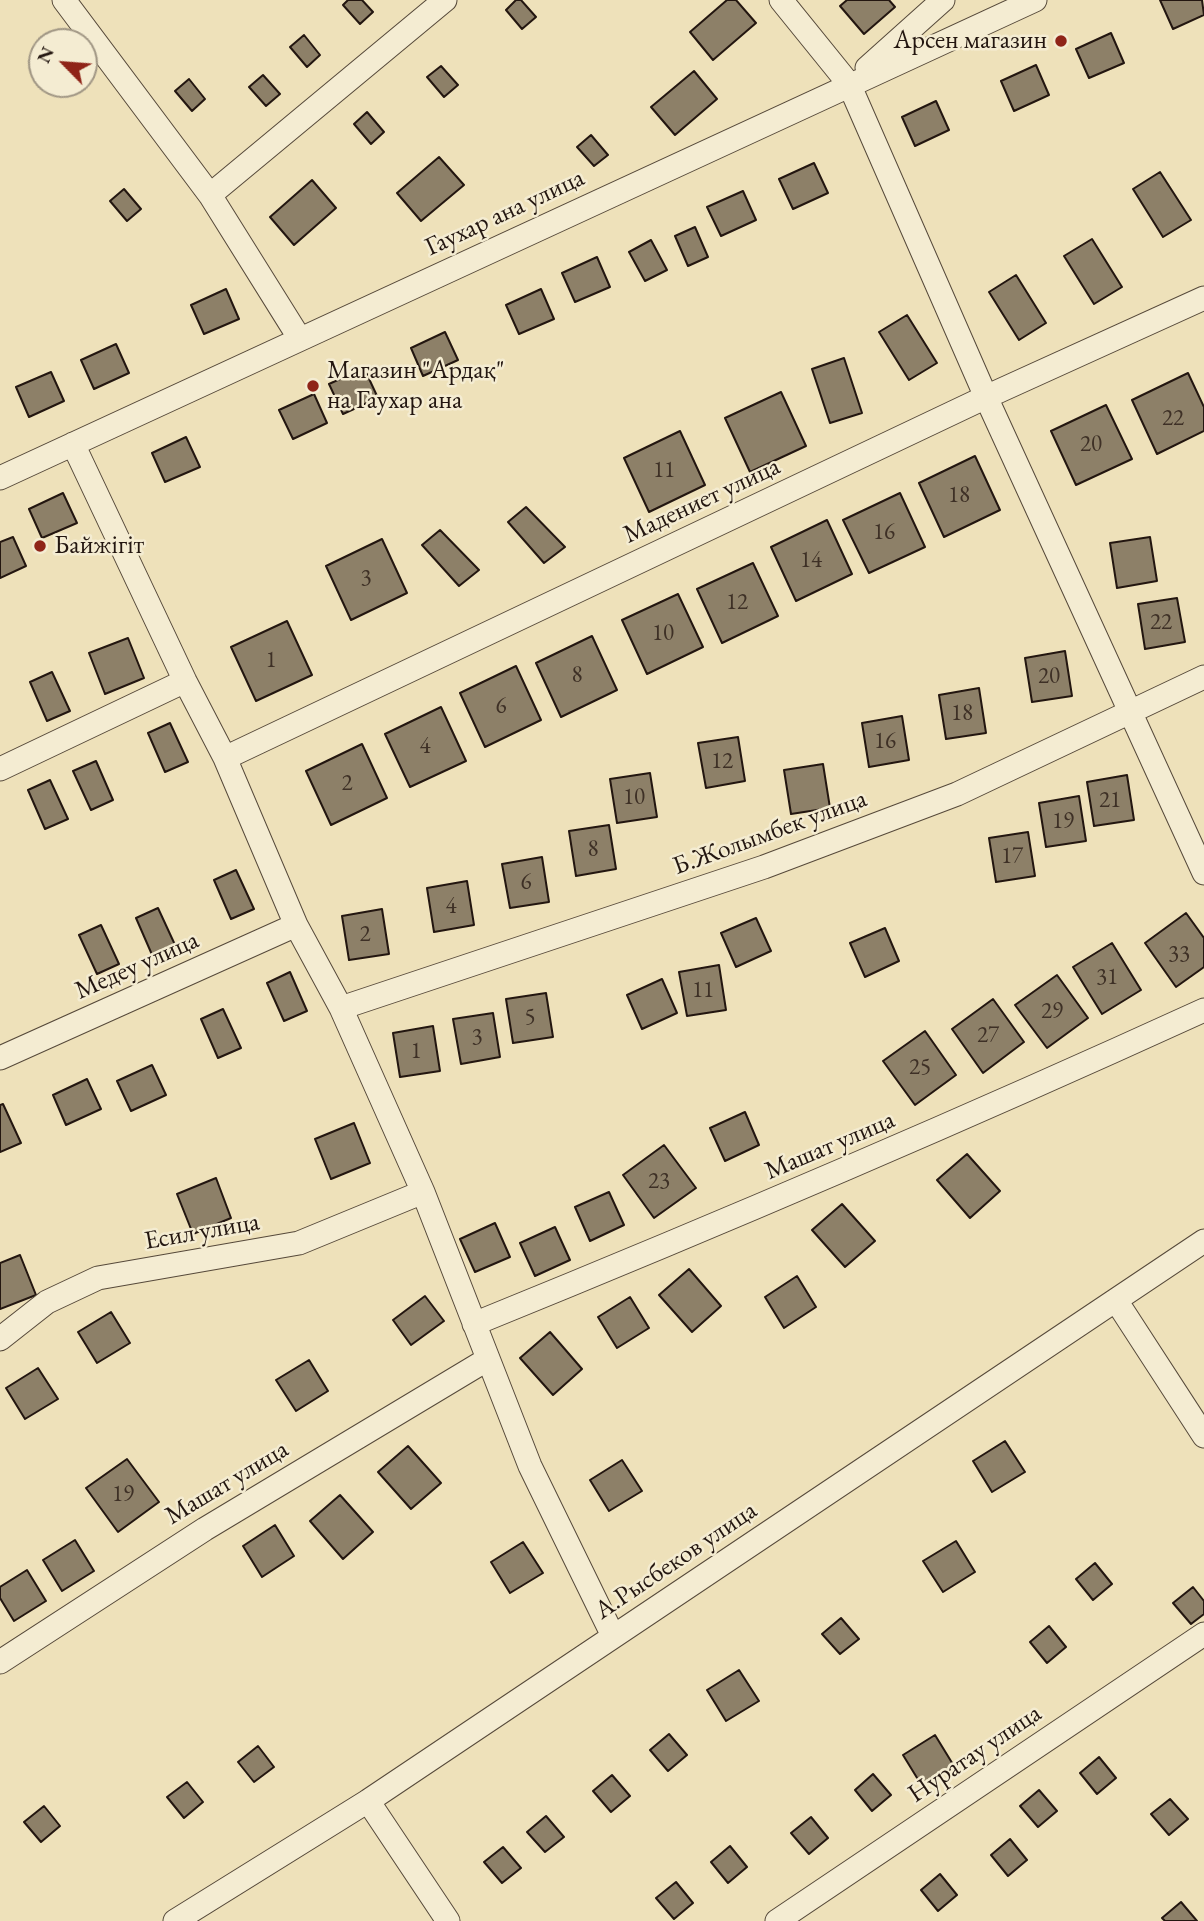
<!DOCTYPE html>
<html>
<head>
<meta charset="utf-8">
<style>
	body { margin:0 }
	#map { position:relative; width:1204px; height:1921px; overflow:hidden; background:#eee1ba; font-family:"EB Garamond",serif }
	canvas { display:block }
	.north { position:absolute; left:28px; top:28px; width:70px; height:70px; box-sizing:border-box; background:#f4ecd2; border:2px solid #a09684; border-radius:50%; rotate:295deg; font-size:19px; font-weight:700; line-height:28px; text-align:center; color:#231610 }
	.north::after { content:''; display:block; margin:auto; width:24px; height:32px; background:#8f2418; clip-path:polygon(50% 0,100% 100%,50% 72%,0 100%) }
</style>
</head>
<body>
<div id="map">
<canvas width="1204" height="1921"></canvas>
<div class="north">N</div>
</div>
<script>
const c = document.querySelector('canvas').getContext('2d');
c.lineJoin = 'round';
function paint(path, color) { c.fillStyle = color; c.fill(path, 'evenodd'); }
function stroke(path, color, width, dash) { c.strokeStyle = color; c.lineWidth = width; c.lineCap = dash ? 'butt' : 'round'; c.setLineDash(dash || []); c.stroke(path); }
function drawText(font, color, halo, rows, align = 'center') {
  c.font = font + ' "EB Garamond",serif'; c.lineWidth = 5; c.setLineDash([]); c.textBaseline = 'middle'; c.strokeStyle = halo; c.fillStyle = color; for (const [text, x, y, turn = 0] of rows) {
    c.save(); c.translate(x, y); c.rotate((+turn || 0) * Math.PI / 180); c.textAlign = isNaN(turn) ? turn : align; if (halo) c.strokeText(text, 0, 0); c.fillText(text, 0, 0); c.restore();
  }
}
const building = new Path2D(`
	M348,0H362L373,12L360,24L343,5Z
	M516,0H521L536,17L522,29L506,10Z
	M727,0H736L756,23L713,60L690,32Z
	M847,0H889L895,7L864,34L840,6Z
	M1160,0H1202L1204,15L1173,29Z
	M1111,33L1124,63L1089,78L1076,49Z
	M304,35L320,55L307,67L290,47Z
	M1036,65L1049,95L1014,111L1001,81Z
	M441,66L458,85L444,97L427,77Z
	M694,71L717,99L675,135L651,107Z
	M263,75L280,94L266,106L249,87Z
	M189,79L205,99L192,111L175,91Z
	M936,101L949,130L915,146L902,117Z
	M367,112L384,132L371,144L354,124Z
	M591,135L608,155L594,166L577,147Z
	M439,157L464,185L421,221L397,193Z
	M814,163L828,193L793,209L779,179Z
	M1160,172L1191,220L1163,237L1133,189Z
	M312,180L336,208L294,245L270,217Z
	M124,189L141,209L127,221L110,201Z
	M743,191L756,220L721,236L707,207Z
	M695,227L708,257L688,266L675,236Z
	M1092,239L1122,287L1094,304L1064,256Z
	M651,240L667,270L645,281L629,252Z
	M597,257L610,287L575,302L562,273Z
	M1016,275L1046,323L1019,340L989,292Z
	M226,289L239,319L204,334L191,305Z
	M541,289L554,319L519,334L506,305Z
	M907,315L937,363L909,380L879,332Z
	M445,332L458,360L423,376L411,348Z
	M116,344L129,373L94,389L81,360Z
	M844,358L862,413L830,423L812,369Z
	M364,368L378,398L343,414L329,384Z
	M51,372L64,401L29,417L16,387Z
	M1188,373L1204,407V431L1157,454L1132,400Z
	M781,392L806,446L750,472L725,418Z
	M314,394L327,423L293,439L279,410Z
	M1106,405L1132,459L1076,485L1051,431Z
	M680,431L705,485L649,512L624,458Z
	M186,437L200,467L165,482L152,453Z
	M975,456L1000,510L944,537L919,483Z
	M63,493L77,523L42,538L29,509Z
	M900,493L925,547L869,573L843,520Z
	M526,507L565,547L544,563L508,522Z
	M827,520L852,574L796,601L771,547Z
	M440,530L479,570L459,586L422,545Z
	M13,537L26,566L0,578V542Z
	M1150,537L1157,581L1117,588L1110,543Z
	M382,539L407,593L351,620L326,566Z
	M753,563L778,616L722,643L697,589Z
	M678,594L703,647L647,674L622,620Z
	M1177,598L1185,642L1145,649L1138,604Z
	M287,621L312,675L256,701L231,647Z
	M592,636L617,690L561,717L536,663Z
	M128,638L144,678L105,694L89,653Z
	M1065,651L1072,696L1032,702L1025,658Z
	M516,666L541,720L485,747L460,693Z
	M52,672L70,711L47,721L30,682Z
	M979,688L986,733L946,739L939,695Z
	M441,707L466,761L410,787L385,734Z
	M902,716L909,760L869,767L862,723Z
	M170,723L188,762L165,772L148,733Z
	M738,737L745,781L706,788L698,743Z
	M362,744L387,798L331,825L306,771Z
	M96,761L113,800L91,810L73,771Z
	M823,764L830,808L791,814L784,770Z
	M650,773L657,817L617,823L610,779Z
	M1127,775L1134,820L1094,826L1087,782Z
	M50,780L68,819L45,829L28,790Z
	M1079,796L1086,841L1046,847L1039,803Z
	M609,825L616,869L576,876L569,831Z
	M1028,832L1035,876L996,882L989,838Z
	M542,857L549,902L510,908L502,864Z
	M236,870L254,909L231,919L214,880Z
	M467,881L474,925L434,932L427,888Z
	M158,908L176,947L153,957L136,918Z
	M382,909L389,954L349,960L342,916Z
	M1186,913L1204,938V967L1176,987L1145,943Z
	M756,918L771,951L736,967L721,933Z
	M101,925L119,964L97,974L79,935Z
	M885,928L899,961L865,977L850,943Z
	M1112,943L1141,990L1102,1014L1073,967Z
	M719,965L726,1010L687,1016L679,972Z
	M290,972L307,1011L284,1021L267,983Z
	M1057,975L1088,1018L1047,1048L1015,1005Z
	M662,979L677,1013L642,1029L627,995Z
	M546,993L553,1037L513,1043L506,999Z
	M993,999L1024,1042L983,1073L952,1029Z
	M223,1009L241,1048L218,1058L201,1019Z
	M493,1013L500,1057L461,1064L453,1019Z
	M433,1026L440,1071L400,1077L393,1033Z
	M925,1031L956,1075L915,1105L883,1061Z
	M152,1065L166,1095L131,1111L117,1081Z
	M87,1079L101,1109L66,1125L53,1095Z
	M3,1104L21,1143L0,1152V1105Z
	M745,1112L759,1145L725,1161L710,1128Z
	M354,1123L370,1163L331,1179L315,1139Z
	M664,1145L696,1188L654,1218L623,1175Z
	M967,1154L1000,1191L970,1218L937,1180Z
	M216,1178L231,1218L193,1234L177,1194Z
	M609,1192L624,1225L590,1241L575,1207Z
	M842,1204L875,1241L845,1267L812,1230Z
	M495,1223L510,1257L475,1272L460,1239Z
	M555,1227L570,1260L535,1276L520,1243Z
	M20,1255L36,1295L0,1309V1263Z
	M689,1269L721,1306L692,1332L659,1295Z
	M797,1276L816,1307L784,1328L765,1297Z
	M425,1296L444,1321L411,1345L393,1320Z
	M630,1297L649,1328L617,1348L598,1317Z
	M111,1312L130,1343L97,1363L78,1332Z
	M550,1332L582,1369L553,1395L520,1358Z
	M309,1360L328,1391L296,1411L276,1380Z
	M38,1368L58,1399L25,1419L6,1388Z
	M1005,1441L1025,1472L992,1492L973,1461Z
	M408,1446L441,1483L411,1509L378,1472Z
	M127,1459L159,1502L118,1532L86,1488Z
	M622,1460L642,1491L609,1511L590,1480Z
	M340,1495L373,1532L343,1559L310,1521Z
	M275,1525L294,1556L262,1577L243,1546Z
	M75,1540L94,1571L62,1591L43,1560Z
	M956,1541L975,1572L943,1592L923,1561Z
	M523,1542L543,1573L510,1593L491,1562Z
	M1095,1563L1112,1584L1093,1600L1076,1579Z
	M27,1570L46,1601L14,1621L0,1598V1587Z
	M1193,1587L1204,1601V1614L1191,1624L1173,1603Z
	M841,1618L859,1639L840,1654L822,1634Z
	M1049,1626L1066,1647L1047,1663L1030,1642Z
	M739,1670L759,1701L726,1721L707,1690Z
	M669,1734L687,1755L668,1771L650,1750Z
	M935,1735L954,1766L922,1786L903,1755Z
	M258,1746L274,1767L254,1782L238,1762Z
	M1099,1757L1116,1778L1097,1794L1080,1773Z
	M873,1774L891,1795L872,1811L855,1790Z
	M612,1775L630,1796L611,1812L593,1791Z
	M187,1782L203,1802L184,1818L167,1797Z
	M1039,1790L1057,1811L1038,1827L1020,1806Z
	M1170,1799L1188,1819L1169,1835L1151,1814Z
	M44,1806L60,1826L41,1842L24,1822Z
	M546,1816L564,1837L545,1852L527,1832Z
	M811,1817L828,1838L809,1854L791,1833Z
	M1010,1839L1027,1860L1008,1876L991,1855Z
	M730,1846L747,1867L728,1883L711,1862Z
	M503,1847L521,1868L502,1883L484,1862Z
	M940,1874L957,1895L938,1911L921,1890Z
	M676,1882L693,1903L674,1919L656,1898Z
	M1181,1902L1197,1921H1165L1162,1918Z`);
paint(building, '#8d8068');
stroke(building, '#231610', 2);
const minor = new Path2D(`
	M64,0L210,195L300,339
	M781,0L849,84L986,397L1204,873
	M867,68L943,0
	M210,195L445,0
	M73,444L185,681L225,758L296,925L341,1008L423,1192L530,1466L613,1636
	M0,478L1035,0
	M225,758L986,397L1204,298
	M0,769L185,681
	M341,1008L764,867L957,794L1204,677
	M0,1058L296,925
	M1117,1302L1204,1436
	M474,1324C720,1224 963,1120 1204,1010
	M0,1339L47,1302L98,1278L299,1243L423,1192
	M0,1662L205,1529L488,1359
	M368,1801L448,1921
	M175,1921L368,1801L1204,1241
	M777,1921L1204,1634`);
stroke(minor, '#56493a', 25);
stroke(minor, '#f4ecd2', 23);
for (const [x, y, r, color] of [
	[1061,41,7,"#8f2418"],
	[313,386,7,"#8f2418"],
	[40,546,7,"#8f2418"]
]) { const dot = new Path2D(); dot.arc(x, y, r, 0, 2 * Math.PI); c.fillStyle = color; c.fill(dot); stroke(dot, '#f4ecd2', 2.5); }
drawText('23px', '#3e3026', null, [
	["22",1173,419],
	["20",1091,445],
	["11",664,471],
	["18",959,496],
	["16",884,533],
	["14",811,561],
	["3",366,579],
	["12",737,603],
	["22",1161,623],
	["10",663,634],
	["1",271,661],
	["8",577,676],
	["20",1049,677],
	["6",501,707],
	["18",962,714],
	["16",885,742],
	["4",425,747],
	["12",722,762],
	["2",347,784],
	["10",634,798],
	["21",1110,801],
	["19",1063,822],
	["8",593,850],
	["17",1012,857],
	["6",526,883],
	["4",451,907],
	["2",365,935],
	["33",1179,955],
	["31",1107,978],
	["11",703,991],
	["29",1052,1012],
	["5",530,1018],
	["27",988,1036],
	["3",477,1038],
	["1",416,1052],
	["25",920,1068],
	["23",659,1182],
	["19",123,1495]
]);
drawText('26px', '#231610', '#f4ecd2', [
	["Арсен магазин",1047,41,"right"],
	["Магазин \"Ардақ\"",327,371],
	["на Гаухар ана",327,401],
	["Байжігіт",54,546]
], 'left');
drawText('26px', '#231610', '#f4ecd2', [
	["Гаухар ана улица",505,213,-25],
	["Мадениет улица",702,501,-25],
	["Б.Жолымбек улица",770,833,-20],
	["Медеу улица",137,966,-24],
	["Машат улица",830,1146,-23],
	["Есил улица",202,1232,-10],
	["Машат улица",227,1483,-31],
	["А.Рысбеков улица",676,1561,-34],
	["Нуратау улица",975,1754,-34]
]);
</script>
</body>
</html>
